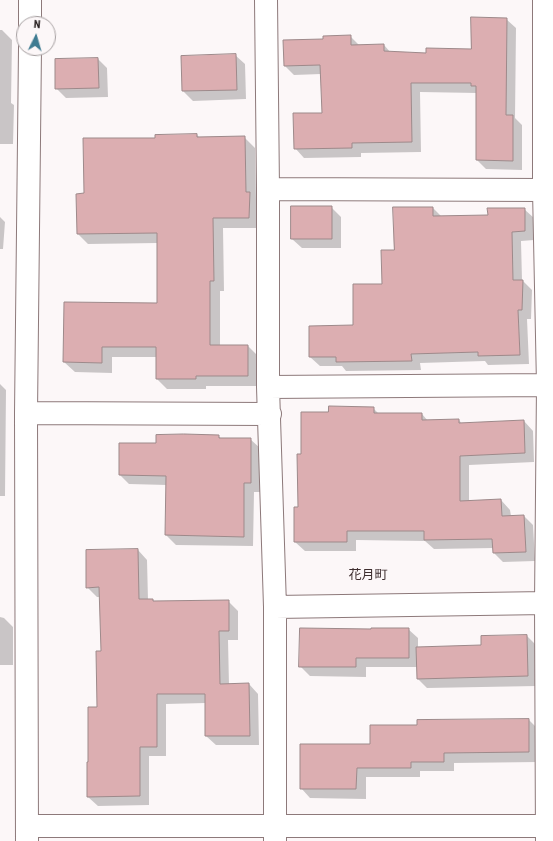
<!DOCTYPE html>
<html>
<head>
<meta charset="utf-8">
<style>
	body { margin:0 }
	#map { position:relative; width:553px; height:841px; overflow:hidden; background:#fcf7f8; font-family:"Roboto Condensed",sans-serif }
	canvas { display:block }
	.north { position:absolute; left:16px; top:16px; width:40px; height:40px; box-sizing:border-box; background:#fcf7f8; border:1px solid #a59fa0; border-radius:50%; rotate:5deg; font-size:11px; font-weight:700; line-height:16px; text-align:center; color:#221b1b }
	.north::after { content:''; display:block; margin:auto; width:14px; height:18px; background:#3f7c92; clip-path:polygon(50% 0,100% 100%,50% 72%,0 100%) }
</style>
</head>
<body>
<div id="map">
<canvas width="553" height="841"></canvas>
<div class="north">N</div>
</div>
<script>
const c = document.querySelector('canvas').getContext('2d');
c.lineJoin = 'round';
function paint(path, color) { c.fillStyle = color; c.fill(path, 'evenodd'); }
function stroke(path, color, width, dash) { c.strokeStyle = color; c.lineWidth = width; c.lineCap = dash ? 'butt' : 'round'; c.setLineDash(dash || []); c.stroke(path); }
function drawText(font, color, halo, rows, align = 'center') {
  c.font = font + ' "Roboto Condensed","Noto Sans JP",sans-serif'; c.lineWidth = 4; c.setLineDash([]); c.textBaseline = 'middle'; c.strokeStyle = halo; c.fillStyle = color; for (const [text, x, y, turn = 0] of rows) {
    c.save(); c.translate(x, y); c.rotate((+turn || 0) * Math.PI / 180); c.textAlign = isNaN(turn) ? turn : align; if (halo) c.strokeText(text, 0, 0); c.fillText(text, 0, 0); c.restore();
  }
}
paint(new Path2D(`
	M506,19L516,28L515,118L522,125V170L486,169L477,160V93L420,92L421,152L361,153V157L304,158L295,148L323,114L321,74L294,75L285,66L324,40L350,36L360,46L384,45L391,53L427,54L472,50Z
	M0,30H2L12,40L11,103L14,105L13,144H0Z
	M235,55L245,64L246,99L193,101L183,91Z
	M98,59L107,68L108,97L66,98L56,88Z
	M197,135L200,138L244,137L255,148L256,199L260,203L259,228H223L224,291H220V346H248L258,356V386H206V389H167L157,379V357H112V373L75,372L64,362L158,304V243L88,244L78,234L85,194L156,139Z
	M331,207L341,217V248H302L292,239Z
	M433,208L442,217L489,216L524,209L534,218V240L521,241L522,280L532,290L531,319H527L529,364L488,365L485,361L420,363L421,370L346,371L342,366H320L310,357L354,326L383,285L395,251Z
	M0,217L5,222L3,249H0Z
	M0,384L6,390L5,496H0Z
	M373,408L379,414H422L428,421L459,420L462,424L524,421L533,431L534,462L469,465V502L501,500L510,510L511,516H524L533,525L535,561L503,562L494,553V548L434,549L425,541L356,540V551H305L295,542L299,508L302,455L329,413Z
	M218,436L222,439H250L260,448L261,492H254L253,546L176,545L166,535L167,485L129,484L120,475L157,444Z
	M138,550L147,560L148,600H153L155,602L228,601L238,611V640H228L229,685L249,684L258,694L259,745H216L206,736V703L166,704V756H149V805L98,806L88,797L98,708L102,652L100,597H97L87,587Z
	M0,617L4,618L13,627V665H0Z
	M408,629L418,638V648L482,646L527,636L536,645L537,686L427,688L418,679L417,667H366V677L310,676L300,666L372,630Z
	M529,720L538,729L539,762L454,763V771H420V777H366V799L310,798L301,788L371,745L418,726Z`), '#0003');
const building = new Path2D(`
	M471,17L507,18L506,115H513V161L476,160V86H471V83H411L412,142L352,143V148L294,149L293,113H322L320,65L284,66L283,40L323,39V36L351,35V45L384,44V51L426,53V48L471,49Z
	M236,54L237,90L182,91L181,56Z
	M98,58L99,88L55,89V59Z
	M197,134V137L245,136L246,192H250L249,218H213L214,281H210V345H248V376H196V379H156V347H102V363L63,362L64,302L157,303V233L77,234L76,194L84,193L83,138H155V135Z
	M291,206H332V239H291Z
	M393,207H433V216L488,215L487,208H525V231L512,232L513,280H523L522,310H518L520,355L478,356V352L411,354L412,361L336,362V357H309V326L353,325V284H382L381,250H394Z
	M329,406L374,407V413H422V420L459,419V423L524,420L525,453L460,456V501L501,499L502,516L524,515L526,552L493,553L492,539L424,540V531H347V542H294V507H298L297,454H301V412H328Z
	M184,434L219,435V438H251V483H244V537L165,535L166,476L119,475V443H156V435Z
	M138,549L139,599H153V601L229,600V631H219L220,684L249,683L250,736H205V694H157V747H140V796L87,797V762H88V707H97L96,651H101L99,587L86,588V550Z
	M300,628L371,629V628H409V658H356V667H299Z
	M527,635L528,676L417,679L416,647L481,645V636Z
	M529,719V752L444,753V762H411V768H357L356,789H300V744H370V725H417V720Z`);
paint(building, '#dcaeb1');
stroke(building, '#9d898a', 1);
const minor = new Path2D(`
	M266,0L268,189V387L275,607V841
	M544,0V190L548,385L546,603L547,841
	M30,24V0
	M268,189L544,190
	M268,387L548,385
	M26,413L270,414
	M275,607L546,603
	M27,826H546
	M27,841L26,413L30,48`);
stroke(minor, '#8d797a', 24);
stroke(minor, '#fff', 22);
drawText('13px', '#3d2d2e', '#fcf7f8', [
	["花月町",368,576]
]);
</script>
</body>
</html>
